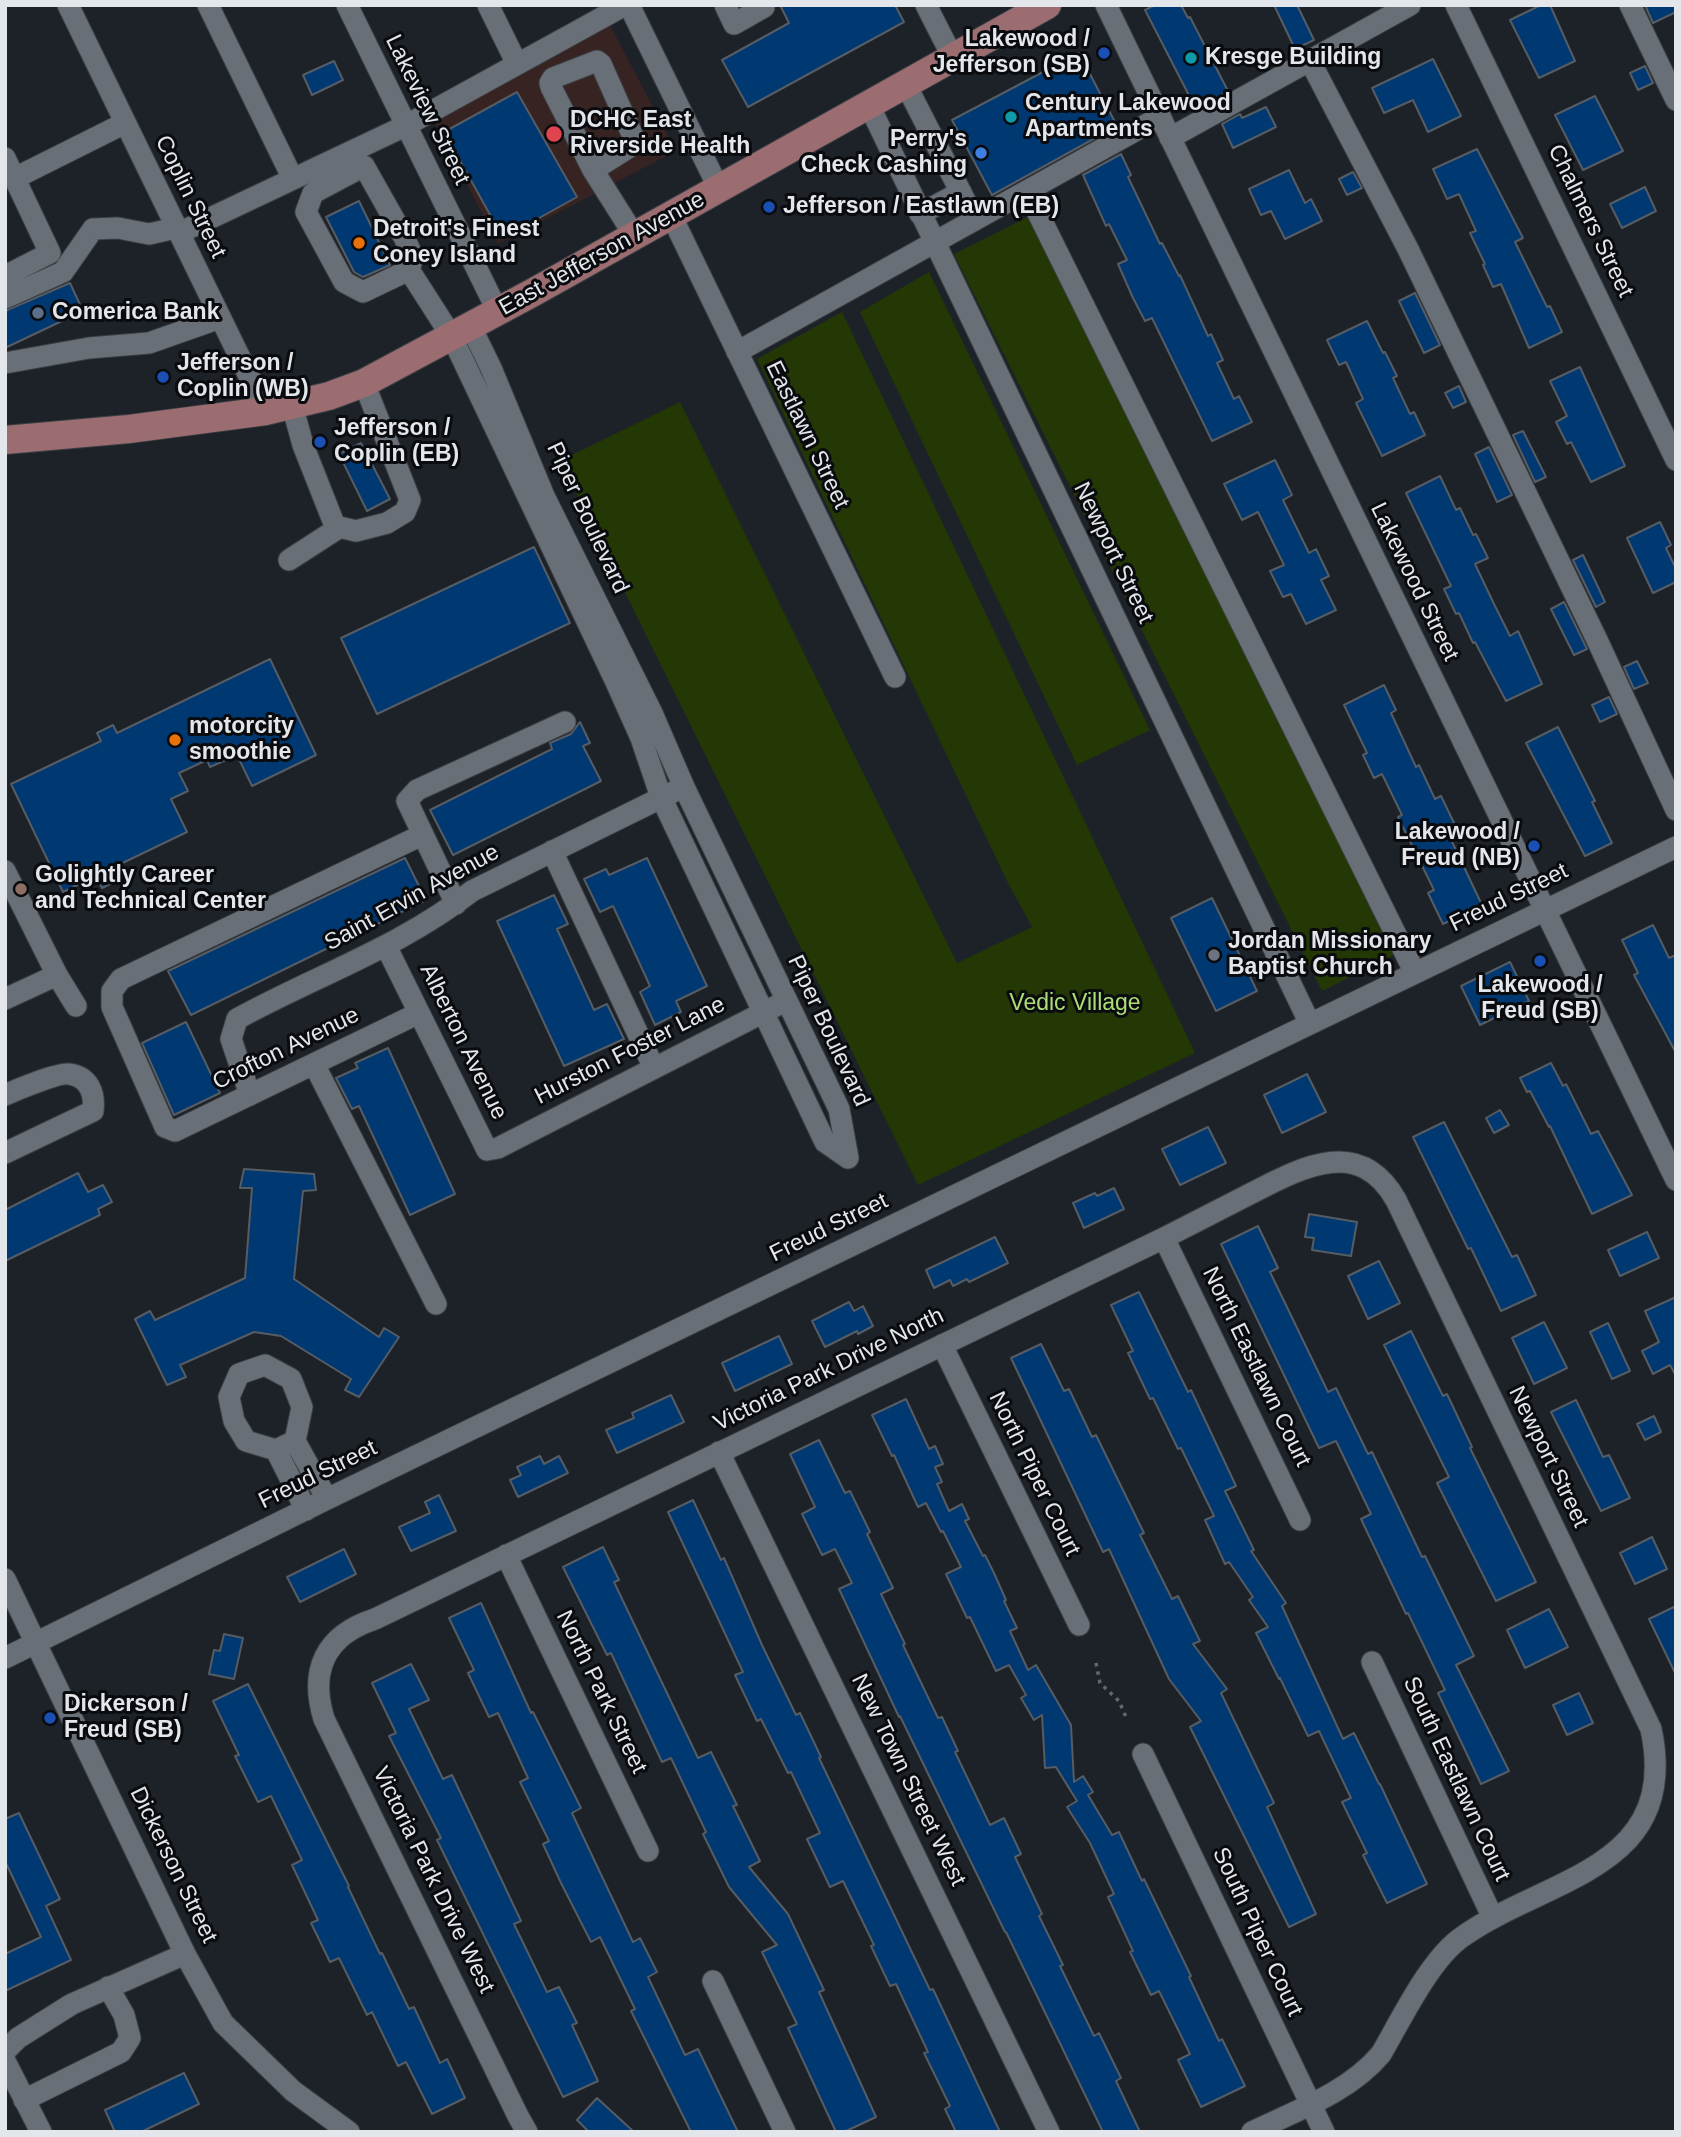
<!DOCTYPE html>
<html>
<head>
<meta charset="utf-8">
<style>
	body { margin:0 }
	#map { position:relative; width:1681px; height:2137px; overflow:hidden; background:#1d2228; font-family:Helvetica,sans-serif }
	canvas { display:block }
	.frame { position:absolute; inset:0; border:7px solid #e3e6ea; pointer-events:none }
</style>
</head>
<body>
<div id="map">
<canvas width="1681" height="2137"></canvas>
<div class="frame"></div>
</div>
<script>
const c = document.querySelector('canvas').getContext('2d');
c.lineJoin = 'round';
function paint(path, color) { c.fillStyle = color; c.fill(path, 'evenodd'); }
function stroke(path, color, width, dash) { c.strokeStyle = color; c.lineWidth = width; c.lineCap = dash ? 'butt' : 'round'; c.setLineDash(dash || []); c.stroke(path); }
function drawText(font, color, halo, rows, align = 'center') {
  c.font = font + ' Helvetica,sans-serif'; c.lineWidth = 6; c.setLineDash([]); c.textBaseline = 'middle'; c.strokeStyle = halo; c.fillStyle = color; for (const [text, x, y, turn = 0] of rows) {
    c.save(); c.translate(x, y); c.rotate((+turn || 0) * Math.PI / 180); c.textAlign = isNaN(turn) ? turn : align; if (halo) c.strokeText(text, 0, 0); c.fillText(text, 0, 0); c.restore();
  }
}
paint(new Path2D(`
	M610,25L676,151L498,244L432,117Z`), '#362322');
paint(new Path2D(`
	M1028,217L1396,954L1322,991L954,254Z
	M929,272L1150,730L1077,765L860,312Z
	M842,312L1195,1053L918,1185L560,461L680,402L957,963L1032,927L1008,883L757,359Z`), '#243806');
const building = new Path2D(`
	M780,5H895L904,22L748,107L722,60L789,23Z
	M1155,5H1181L1188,18L1190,17L1228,91L1196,109L1145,10Z
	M1274,5H1297L1314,40L1295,49Z
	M1541,5H1550L1575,61L1539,78L1510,20Z
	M1645,5H1676V12L1653,23Z
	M1079,53L1117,126L992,195L952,120Z
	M1433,59L1461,116L1428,132L1413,100L1384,113L1372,88Z
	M334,61L343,80L312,95L303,75Z
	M1645,66L1653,83L1638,90L1630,73Z
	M517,92L577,197L503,238L444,132Z
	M1595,96L1623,151L1583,170L1555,115Z
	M1266,107L1276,127L1233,148L1222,124L1240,114L1242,118Z
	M1477,149L1523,238L1515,242L1547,307L1550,306L1562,332L1529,348L1501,284L1493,287L1483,265L1485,264L1470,233L1476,231L1459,194L1447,199L1433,169Z
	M1121,154L1131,175L1128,177L1160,244L1162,243L1179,276L1180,275L1208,336L1211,334L1223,360L1217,363L1234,399L1239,396L1252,422L1212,441L1152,318L1145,321L1133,298L1118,264L1127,260L1109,224L1106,226L1083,175Z
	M1289,170L1305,203L1311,199L1322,221L1285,239L1271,211L1261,215L1249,189Z
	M1353,172L1362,188L1347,195L1339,179Z
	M1645,187L1656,211L1622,228L1610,204Z
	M359,201L390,265L363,277L354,272L326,217Z
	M70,283L83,311L5,348V311Z
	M1415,293L1440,345L1424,353L1399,301Z
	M1367,321L1383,353L1385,352L1397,376L1393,378L1410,414L1414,412L1425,435L1382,456L1356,403L1363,399L1346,362L1339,365L1327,340Z
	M1580,367L1625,466L1591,482L1571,442L1567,444L1556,422L1567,416L1550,381Z
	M1459,386L1466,402L1453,408L1445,393Z
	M1523,431L1546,477L1535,482L1513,435Z
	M361,443L390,499L367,511L339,454Z
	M1489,447L1512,495L1497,502L1475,454Z
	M1275,460L1292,495L1283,500L1309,553L1316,549L1329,576L1321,580L1336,610L1306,624L1291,594L1283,597L1270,571L1284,565L1258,512L1242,520L1224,484Z
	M1440,476L1456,510L1460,508L1473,535L1476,534L1488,558L1475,564L1494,604L1510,636L1518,631L1542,684L1506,701L1475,642L1473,643L1459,613L1456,614L1444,589L1451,586L1406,493Z
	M1660,522L1671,545L1666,548L1676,569V582L1653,593L1627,538Z
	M534,547L570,623L377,714L341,638Z
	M1583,555L1605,602L1596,607L1573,560Z
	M1564,602L1587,649L1574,655L1551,609Z
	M270,659L316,755L252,786L237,755L210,767L207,760L179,773L188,791L171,799L187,832L110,869L116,881L102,888L96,876L63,892L11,784L101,741L97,733L113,725L117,733Z
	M1637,661L1648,683L1634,689L1624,667Z
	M1384,685L1396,710L1391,713L1416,767L1419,765L1435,799L1441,796L1455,825L1446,829L1482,905L1443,924L1428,893L1434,890L1398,817L1402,815L1382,774L1374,778L1363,755L1367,753L1344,705Z
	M1609,697L1617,714L1600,722L1592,705Z
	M580,722L590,743L583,746L601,781L453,855L430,810L552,749L550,743L571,734Z
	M1558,727L1595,801L1592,802L1612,843L1585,856L1526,743Z
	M405,858L426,900L191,1015L168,971Z
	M647,858L707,986L676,1001L681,1012L655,1025L640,992L650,986L613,906L600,912L584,879L606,869L609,875Z
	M554,895L568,924L557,929L594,1010L607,1004L624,1039L564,1066L497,921Z
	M1212,898L1257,991L1216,1011L1171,918Z
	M1653,925L1669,958L1676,955V1053L1634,975L1638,973L1622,940Z
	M1510,962L1529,1001L1480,1025L1461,986Z
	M186,1022L220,1093L174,1115L142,1043Z
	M388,1048L455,1194L410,1215L359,1106L352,1109L336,1078L358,1068L355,1063Z
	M1551,1063L1563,1086L1566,1084L1591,1134L1598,1131L1632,1195L1592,1214L1550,1126L1549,1127L1530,1091L1527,1092L1520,1078Z
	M1307,1074L1326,1112L1282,1133L1264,1095Z
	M1500,1110L1509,1125L1494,1133L1486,1118Z
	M1444,1122L1512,1257L1517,1255L1536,1295L1501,1311L1471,1248L1468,1249L1413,1137Z
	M1208,1127L1226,1163L1180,1185L1162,1149Z
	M244,1169L314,1174L316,1190L303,1191L294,1279L379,1337L384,1328L399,1337L359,1397L345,1390L351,1379L281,1336L254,1332L180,1365L186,1377L167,1385L135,1319L150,1311L155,1320L245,1278L252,1188H240Z
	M78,1173L88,1192L103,1185L112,1202L98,1209L100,1215L5,1261V1210Z
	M1114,1188L1124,1209L1084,1228L1073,1203L1095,1193L1097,1196Z
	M1309,1214L1357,1222L1351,1256L1312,1250L1314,1238L1305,1237Z
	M1258,1226L1278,1268L1270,1272L1328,1392L1336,1388L1368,1454L1372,1452L1422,1557L1425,1556L1474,1656L1456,1665L1509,1771L1481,1784L1438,1693L1445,1690L1408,1613L1406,1614L1361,1519L1371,1514L1336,1441L1319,1448L1221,1244Z
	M1647,1232L1659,1258L1620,1276L1608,1250Z
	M995,1237L1008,1263L969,1282L967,1279L953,1286L950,1280L934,1288L926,1270Z
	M1379,1261L1400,1303L1368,1319L1348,1276Z
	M1139,1292L1188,1392L1191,1390L1236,1486L1225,1491L1254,1550L1251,1551L1286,1603L1282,1606L1343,1739L1354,1733L1379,1784H1380L1427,1884L1387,1903L1363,1855L1367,1853L1342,1802L1351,1798L1319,1731L1308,1736L1280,1678L1279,1679L1256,1633L1268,1627L1249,1600L1253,1597L1229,1562L1225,1564L1205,1520L1214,1516L1181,1448L1178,1449L1153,1398L1150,1399L1128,1353L1133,1351L1111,1305Z
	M1676,1297V1376L1670,1365L1653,1374L1642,1351L1659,1342L1645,1311Z
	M849,1302L854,1311L863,1306L873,1326L858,1334L857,1331L825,1347L812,1321Z
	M1544,1322L1567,1368L1534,1384L1512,1338Z
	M1608,1323L1630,1371L1612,1379L1590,1332Z
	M1411,1331L1443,1396L1447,1394L1472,1447L1470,1448L1536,1582L1496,1601L1437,1483L1449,1477L1384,1345Z
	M779,1336L792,1364L735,1391L722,1363Z
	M1041,1344L1064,1391L1069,1389L1092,1437L1096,1435L1144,1533L1140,1535L1172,1599L1178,1596L1200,1641L1193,1644L1227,1689L1221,1693L1274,1803L1267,1807L1316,1914L1289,1927L1190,1727L1201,1721L1169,1679L1109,1549L1103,1552L1011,1358Z
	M671,1395L684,1422L617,1453L606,1430L634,1418L632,1413Z
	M906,1399L929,1449L935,1446L943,1464L935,1467L942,1482L937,1484L949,1511L962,1504L969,1519L965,1521L983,1556L985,1555L994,1573L1006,1600L1004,1601L1017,1628L1010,1631L1028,1670L1036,1665L1071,1725L1074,1782L1083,1776L1093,1792L1088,1795L1112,1835L1119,1832L1142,1881L1144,1879L1191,1976L1189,1977L1219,2041L1222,2039L1245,2086L1201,2107L1178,2060L1190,2054L1159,1991L1151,1995L1130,1952L1133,1951L1108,1897L1114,1894L1090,1843L1067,1807L1077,1801L1056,1767L1045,1768L1042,1715L1034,1720L1021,1698L1026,1695L1009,1665L996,1671L970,1617L967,1618L946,1574L961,1567L943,1531L941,1532L926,1503L918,1507L894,1455L892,1456L872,1415Z
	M1576,1400L1603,1457L1609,1455L1630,1498L1601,1511L1551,1412Z
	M1654,1416L1661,1432L1645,1440L1637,1424Z
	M819,1440L845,1493L850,1491L870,1532L867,1534L893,1588L881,1594L905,1644L903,1645L938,1718L942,1717L958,1751L955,1752L990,1825L1004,1818L1021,1854L1015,1857L1042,1914L1039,1916L1063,1965L1060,1966L1094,2036L1099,2033L1121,2078L1116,2081L1140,2132H1103L1006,1932H1005L900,1716L899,1717L839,1589L852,1583L835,1549L822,1555L802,1514L815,1507L790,1454Z
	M540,1456L544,1464L559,1456L568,1473L518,1497L510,1480L521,1475L517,1467Z
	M439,1495L456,1531L411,1551L399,1527L430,1513L425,1502Z
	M693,1500L721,1560L724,1558L762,1645L796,1715L800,1713L821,1757L819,1758L930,1990L933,1989L949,2023L1000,2132H956L945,2109L950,2106L924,2053L928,2052L896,1984L890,1986L871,1946L874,1945L843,1881L830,1887L807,1839L820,1833L791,1772L788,1773L761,1719L757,1721L735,1675L743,1672L668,1512Z
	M1652,1537L1667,1569L1635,1584L1620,1553Z
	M603,1547L619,1580L614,1582L698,1758L711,1752L737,1805L733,1806L760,1861L749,1867L788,1914L824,1990L819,1992L876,2117L844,2132H836L788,2028L797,2024L762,1952L777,1945L729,1887L703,1834L706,1832L671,1758L662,1762L611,1653L607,1655L563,1567Z
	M344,1549L356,1574L300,1602L287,1577Z
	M481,1603L531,1713L533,1712L581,1808L572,1813L597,1866L633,1942L640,1938L657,1972L648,1977L685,2055L698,2049L738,2132H691L631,2011L635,2009L600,1937L591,1942L561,1883L543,1844L549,1841L520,1782L528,1778L498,1713L489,1717L468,1673L474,1670L449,1618Z
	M1676,1606V1675L1649,1619Z
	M1549,1609L1568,1647L1525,1668L1507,1630Z
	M224,1634L243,1638L234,1679L209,1674L214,1650L220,1651Z
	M411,1664L429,1700L409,1709L443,1779L452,1775L521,1921L514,1924L547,1992L559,1987L577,2023L572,2025L598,2081L563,2097L437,1840L441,1838L389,1736L396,1733L372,1683Z
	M248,1684L349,1886L348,1887L380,1954L382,1953L409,2009L414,2007L440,2063L447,2059L465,2098L432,2114L406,2062L398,2066L372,2012L367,2015L339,1958L330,1962L311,1923L318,1920L292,1865L302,1860L271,1796L258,1802L235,1756L239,1755L213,1701Z
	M1579,1693L1593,1723L1567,1735L1553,1705Z
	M19,1813L60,1899L46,1906L71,1960L5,1991V1954L41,1937L5,1861V1819Z
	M184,2073L199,2104L141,2132H115L105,2110Z
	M597,2098L634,2132H589L577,2120Z`);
paint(building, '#003872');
stroke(building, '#565c63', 2);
const minor = new Path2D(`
	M68,5L266,411
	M208,5L293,179
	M347,5L498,312
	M488,5L517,64
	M629,5L719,189
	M725,5L734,24L764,7V5
	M926,5L953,58
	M1106,5L1676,1180
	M1456,5L1676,460
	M1630,5L1676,100
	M1310,61L1408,249L1598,642L1676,810
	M906,85L975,220
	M869,105L1310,1024
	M1170,138L1410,5
	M5,158L50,253L5,276
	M593,170L628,148L632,142V134L601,64L597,61L553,78L550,83L551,87L593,170L634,235
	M15,178L125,123
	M1027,191L1415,973
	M920,214L961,192
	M671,215L895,677
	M179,233L405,126L625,5
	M409,270L363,292L344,282L306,212L313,193L364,166L404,237L413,257L409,270L452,337L615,680L641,738L661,797L825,1142L848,1158
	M5,298L63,272L93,229L118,228L149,234L176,228
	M471,327L491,368L544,496L652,713L684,787L839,1109L848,1158
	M737,352L1160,117
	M5,363L89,348L149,343L220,318
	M292,405L303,445L335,526L356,531L387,523L405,512L410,500L364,383
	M289,560L340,527
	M552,851L654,1068
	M5,871L57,975L5,999
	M456,904L407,801L417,790L565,722
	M386,946L487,1150L498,1148L776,1006
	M57,975L76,1006
	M419,1013L175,1131L165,1127L112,1007V991L121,979L422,835
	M314,1064L436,1304
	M5,1095C16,1090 59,1072 69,1074C90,1077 95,1094 93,1111L5,1153
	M250,1095L231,1039L237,1019C315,976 401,947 472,891L673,792
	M1164,1238L1300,1520
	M942,1345L1079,1625
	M295,1441L276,1450L246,1441L234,1421L229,1397L239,1374L265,1365L291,1379L302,1407L295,1441L327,1499
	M276,1450L306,1510
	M719,1452L1049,2132
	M506,1555L648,1851
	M5,1579L185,1954L223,2023L293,2091L349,2132
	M5,1658L327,1499L1676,847
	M1372,1662L1493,1918
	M1143,1754L1324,2132
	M713,1981L785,2132
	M5,2051L18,2038L72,2004L185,1954
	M5,2061L41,2132
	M24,2100L121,2052L130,2038L124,2015L108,1987
	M527,2132L518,2116L324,1719C309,1670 325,1635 375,1619L1164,1238C1191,1224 1219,1210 1246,1196C1297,1170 1358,1133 1396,1200L1651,1729C1681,1870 1546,1877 1462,1937C1430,1959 1401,2020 1381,2054C1348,2093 1297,2110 1252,2132`);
const major = new Path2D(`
	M5,440L129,429L266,411L329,396L364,383L532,293L1047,5`);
stroke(minor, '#3c4045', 23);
stroke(major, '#3c4045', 30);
stroke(new Path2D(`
	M1096,1663L1100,1683L1119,1701L1126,1717`), '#63686d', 3.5, [3.5, 5]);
stroke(minor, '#696f76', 21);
stroke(major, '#9b6d71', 28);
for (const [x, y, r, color] of [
	[1104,53,7,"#1a4fb4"],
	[1191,58,7,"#0f9aa8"],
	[1011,117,7,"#0f9aa8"],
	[554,134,9,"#e0444e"],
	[981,153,7,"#3f7fe0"],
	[769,207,7,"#1a4fb4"],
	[359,243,7,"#e8710a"],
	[38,313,7,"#5c6f8a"],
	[163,377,7,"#1a4fb4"],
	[320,442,7,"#1a4fb4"],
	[175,740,7,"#e8710a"],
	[1534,846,7,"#1a4fb4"],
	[21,889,7,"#8d6e63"],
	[1214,955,7,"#6b7280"],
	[1540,961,7,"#1a4fb4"],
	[50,1718,7,"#1a4fb4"]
]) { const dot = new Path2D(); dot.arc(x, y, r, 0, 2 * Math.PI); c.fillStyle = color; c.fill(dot); stroke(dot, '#090b0e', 2.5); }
drawText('bold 23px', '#e3e6ea', '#090b0e', [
	["Lakewood /",1090,40,"right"],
	["Jefferson (SB)",1090,66,"right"],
	["Kresge Building",1205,58],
	["Century Lakewood",1025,104],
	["Apartments",1025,130],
	["DCHC East",570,121],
	["Riverside Health",570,147],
	["Perry's",967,140,"right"],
	["Check Cashing",967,166,"right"],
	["Jefferson / Eastlawn (EB)",783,207],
	["Detroit's Finest",373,230],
	["Coney Island",373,256],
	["Comerica Bank",52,313],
	["Jefferson /",177,364],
	["Coplin (WB)",177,390],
	["Jefferson /",334,429],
	["Coplin (EB)",334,455],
	["motorcity",189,727],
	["smoothie",189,753],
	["Lakewood /",1520,833,"right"],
	["Freud (NB)",1520,859,"right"],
	["Golightly Career",35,876],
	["and Technical Center",35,902],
	["Jordan Missionary",1228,942],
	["Baptist Church",1228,968],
	["Lakewood /",1540,986,"center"],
	["Freud (SB)",1540,1012,"center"],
	["Dickerson /",64,1705],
	["Freud (SB)",64,1731]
], 'left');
drawText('23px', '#e3e6ea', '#090b0e', [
	["Lakeview Street",427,110,64],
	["Coplin Street",190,197,64],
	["Chalmers Street",1590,221,64],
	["East Jefferson Avenue",602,254,-29],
	["Eastlawn Street",807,435,64],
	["Piper Boulevard",587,518,65],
	["Newport Street",1113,553,64],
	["Lakewood Street",1414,582,64],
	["Saint Ervin Avenue",412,898,-29],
	["Freud Street",1509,898,-26],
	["Piper Boulevard",828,1031,65],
	["Alberton Avenue",463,1042,64],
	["Crofton Avenue",286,1049,-26],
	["Hurston Foster Lane",630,1051,-27],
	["Freud Street",829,1228,-26],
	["North Eastlawn Court",1256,1367,64],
	["Victoria Park Drive North",829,1370,-26],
	["Newport Street",1548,1457,64],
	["North Piper Court",1034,1474,64],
	["Freud Street",318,1475,-26],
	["North Park Street",601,1692,64],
	["South Eastlawn Court",1456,1779,65],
	["New Town Street West",908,1780,64],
	["Dickerson Street",173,1865,64],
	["Victoria Park Drive West",433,1880,64],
	["South Piper Court",1257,1932,65]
]);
drawText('23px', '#adde76', '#090b0e', [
	["Vedic Village",1075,1004]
]);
</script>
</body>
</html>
